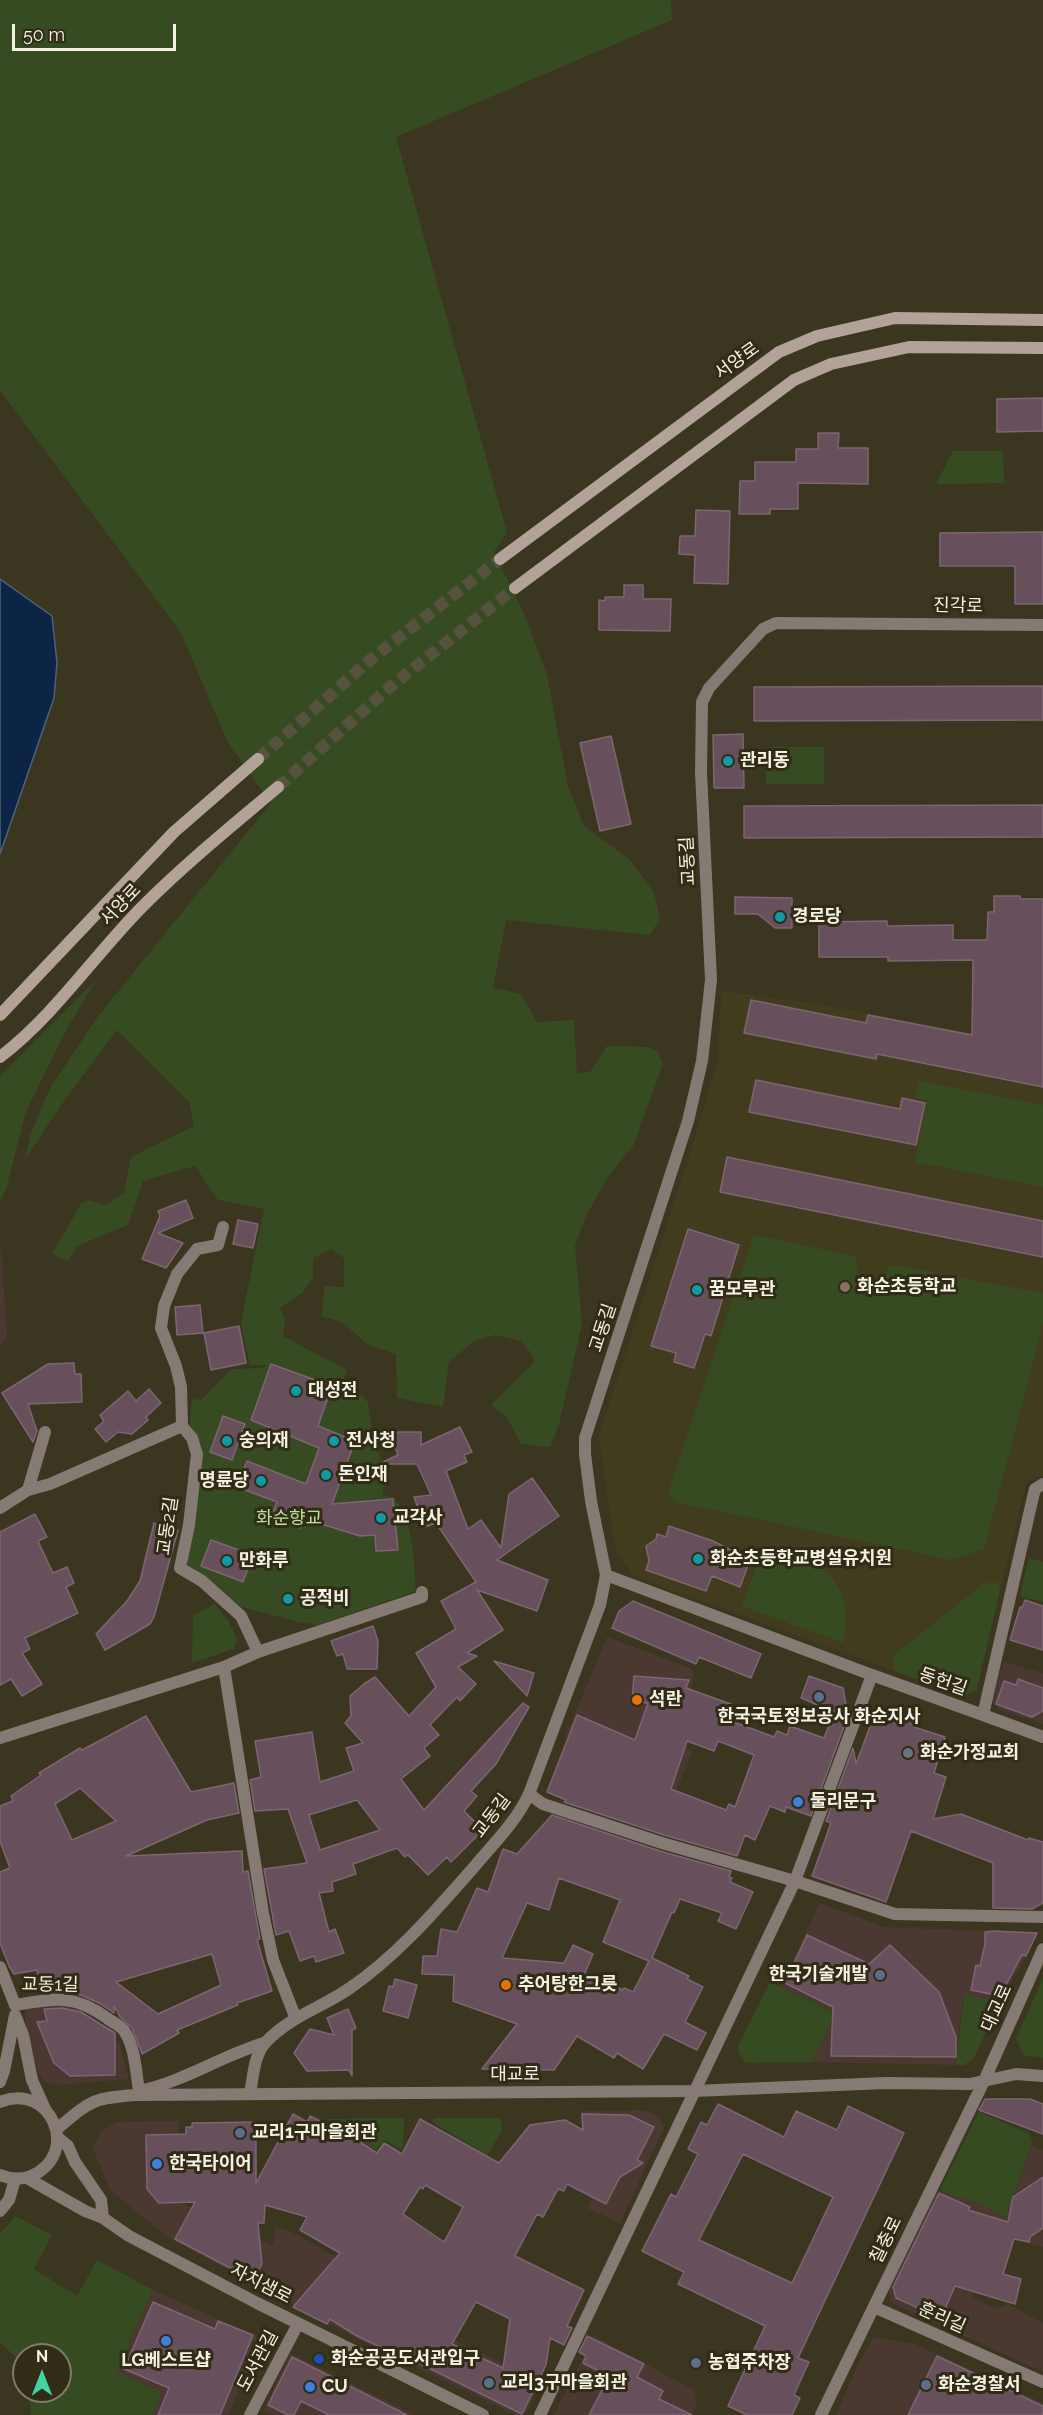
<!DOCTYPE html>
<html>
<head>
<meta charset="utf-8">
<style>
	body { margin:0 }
	#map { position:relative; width:1043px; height:2415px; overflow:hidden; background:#3a3620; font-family:Raleway,sans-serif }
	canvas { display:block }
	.north { position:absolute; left:12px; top:2343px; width:60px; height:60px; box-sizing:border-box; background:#302c16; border:2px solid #7e7b68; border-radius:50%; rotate:0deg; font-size:16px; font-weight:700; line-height:24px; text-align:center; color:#f4f1e4 }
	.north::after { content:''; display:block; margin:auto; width:21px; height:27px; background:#41d4a1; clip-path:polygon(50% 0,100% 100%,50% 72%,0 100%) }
	.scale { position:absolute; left:12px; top:24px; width:164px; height:27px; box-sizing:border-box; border:3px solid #f4f1e4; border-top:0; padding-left:8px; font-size:18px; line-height:21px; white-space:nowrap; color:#f4f1e4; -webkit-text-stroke:4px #302c16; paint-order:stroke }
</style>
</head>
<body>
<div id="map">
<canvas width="1043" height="2415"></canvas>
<div class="north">N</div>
<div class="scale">50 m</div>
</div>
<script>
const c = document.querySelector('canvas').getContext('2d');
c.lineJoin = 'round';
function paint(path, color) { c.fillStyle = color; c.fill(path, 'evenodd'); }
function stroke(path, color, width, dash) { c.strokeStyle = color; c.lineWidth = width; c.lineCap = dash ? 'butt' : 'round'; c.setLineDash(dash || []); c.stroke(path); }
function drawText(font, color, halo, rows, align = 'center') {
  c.font = font + ' Raleway,"Noto Sans KR",sans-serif'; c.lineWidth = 6; c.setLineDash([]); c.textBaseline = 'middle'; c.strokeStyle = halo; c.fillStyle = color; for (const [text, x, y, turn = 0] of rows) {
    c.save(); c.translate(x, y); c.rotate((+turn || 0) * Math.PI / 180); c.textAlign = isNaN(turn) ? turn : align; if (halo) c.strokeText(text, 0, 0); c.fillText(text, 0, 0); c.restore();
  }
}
paint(new Path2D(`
	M607,1637L690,1668L694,1673L681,1741L692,1752L676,1791L631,1775L619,1757L565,1737Z
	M1004,1662L1043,1673V1724L1000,1710L991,1701Z
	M982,1931L1039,1932L1000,2002L964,1994L982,1945Z
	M55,2003L79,2008L119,2042L129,2079L58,2085L45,2082L39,2074L29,2042L24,2009Z
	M836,2013L917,2030L959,2029L956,2065L812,2062Z
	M645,2110L659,2117L664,2128L620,2223L587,2208L619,2144L580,2123L581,2111Z
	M178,2121L183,2204L273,2246L275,2226L296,2234L363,2273L385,2298L460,2343L541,2381L528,2410L522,2415H516L360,2340L169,2238L111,2191L92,2147L102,2131L117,2122Z
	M1031,2146L1043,2150V2247L999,2236L972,2297L997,2309L1008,2304L1043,2323V2372L890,2302L888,2287L935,2190L983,2205L1006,2218Z
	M153,2290L261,2338L228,2415H152L162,2392L117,2371Z
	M594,2336L694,2390L697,2402L692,2414L694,2415H554Z
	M873,2337L915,2344L1043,2403V2415H836L857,2367Z
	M290,2353L415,2415H273L263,2411Z`), '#4b3831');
paint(new Path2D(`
	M1,1250L7,1336L0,1346V1251Z
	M820,1903L884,1927L982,1931V1945L963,1998L959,2029L917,2030L912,2047L780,1987Z`), '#4c3833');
paint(new Path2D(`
	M722,991L823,1005L1043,1046V1477L1036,1476L1026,1483L977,1689L965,1696L632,1576L614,1545L599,1436L691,1150L717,1063Z`), '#423c1e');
paint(new Path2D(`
	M0,0H671L672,20L396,137L507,532L494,552L525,616L547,675L568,786L584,826L630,860L654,892L660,920L649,935L506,920L493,988L521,994L537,1022L574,1020L577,1073L590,1072L607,1046L648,1047L657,1051L663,1064L633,1146L607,1178L586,1216L575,1246L582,1325L559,1424L550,1447L521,1444L507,1417L491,1405L534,1362L530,1352L521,1341L495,1335L474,1341L449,1362L443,1407L397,1398L396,1354L368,1345L342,1322L321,1316L325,1286L344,1287V1258L331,1249L313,1258V1278L303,1292L280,1308L285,1321L283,1336L347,1370L343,1380L368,1402L373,1443L385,1467L383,1496L394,1497C415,1525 413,1557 416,1591L318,1625L298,1622L239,1606L189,1566L185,1551L203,1449L190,1424L192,1399L201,1400L232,1369L265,1368L266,1365H250L241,1325L242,1316L264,1209L218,1200L195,1166L143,1181L128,1225L77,1246L68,1261L52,1254L81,1204L88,1200L106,1205L124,1193L131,1157L194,1126L189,1102L117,1030L59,1108L25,1160L31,1133L50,1088L99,1015L271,803L228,743L181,633L0,390Z
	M953,451H1003L1004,483L936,484Z
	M766,747H824V784H766Z
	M96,980L65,1032L26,1112L6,1189L0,1202V1076Z
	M919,1081L1043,1105V1187L915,1162L927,1100L915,1098Z
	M754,1235L854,1256L858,1264L855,1280L884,1287L887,1268L893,1265L1043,1293V1324L984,1549L951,1560L676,1502L668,1494Z
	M760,1557L827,1570C848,1599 848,1608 844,1643L742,1606Z
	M1029,1558L1043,1562V1602L1020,1596Z
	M996,1582L1000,1588L977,1689L965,1696L894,1671L893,1656L983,1584Z
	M215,1604L229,1622L237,1639L233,1649L192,1663L193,1615Z
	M1043,1978V2058L1026,2056L1021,2051L1016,2039Z
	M770,1982L836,2013L812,2062L746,2063L739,2054L738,2046Z
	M964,1994L1000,2002L974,2058L964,2065H956Z
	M979,2112L1030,2134L1032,2143L1006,2218L983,2205L939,2191Z
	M404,2118L403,2150L384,2140L376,2150L327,2119Z
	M435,2118H501L502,2131L487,2155L432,2122Z
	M15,2216L52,2235L34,2269L77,2296L97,2260L153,2290L117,2371L162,2392L152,2415H31L29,2391H60V2355H24V2364L0,2343V2234Z`), '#374b22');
const water = new Path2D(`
	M0,579L52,616L57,663L54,698L0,854Z`);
paint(water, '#0c2547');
stroke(water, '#526276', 1.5);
const building = new Path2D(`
	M1043,398V431L997,432V399Z
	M818,433H839L838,448H868V484L798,483V509H770V514H739L740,481H755V462H796V449H818Z
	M696,510L730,511L728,584L694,583L695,555L679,554L680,536H695Z
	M1043,532V604H1015V566H940V533Z
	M624,585H643V599H671L670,631L599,630V600L605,601V597H624Z
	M1043,686V720L754,721V687Z
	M743,734L744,788H714L713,735Z
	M611,736L631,824L600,831L580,743Z
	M1043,805V837L744,838V806Z
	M994,896H1020V899H1043V1087L877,1054L876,1059L744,1033L751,1000L866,1023L868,1015L972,1035L973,960L888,961V957H819V922L887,921V926L953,925V940H987L988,912H994Z
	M735,897L792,898V928H775L758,914H735Z
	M756,1080L900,1109L902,1098L925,1103L916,1145L749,1112Z
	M727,1157L1043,1221V1257L720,1192Z
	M186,1200L193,1218L158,1233L183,1243L166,1268L142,1259L160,1216L158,1211Z
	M238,1220L258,1224L253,1248L233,1244Z
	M688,1229L739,1245L711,1336L705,1334L694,1368L674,1362L676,1353L651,1346Z
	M200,1305L203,1333L177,1335L175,1307Z
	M239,1326L246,1363L211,1370L204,1333Z
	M74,1363L75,1374H81L82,1402L28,1404L37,1431L33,1442L2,1393L48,1364Z
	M271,1364L332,1386L318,1426L355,1441L332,1504L393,1499L398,1550L376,1551L375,1535L360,1536L305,1519L301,1528L271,1518L277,1502L237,1487L247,1461L306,1484L319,1448L251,1420Z
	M149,1389L161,1403L146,1417L148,1420L132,1434L118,1432L106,1442L95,1429L104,1421L100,1415L128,1391L136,1401Z
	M223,1416L245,1424L232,1460L210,1452Z
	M460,1427L472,1452L464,1455L467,1462L446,1471L468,1529L481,1520L501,1548L509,1494L532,1478L559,1516L497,1560L548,1580L537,1611L477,1590L503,1630L467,1653L477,1656L458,1667L476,1684L460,1701L457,1697L430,1725L439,1735L424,1748L430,1756L401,1779L424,1810L523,1703L529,1707L496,1764L471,1791L477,1796L464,1811L483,1830L451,1862L447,1857L428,1875L408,1855L405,1857L397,1848L353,1864L356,1874L332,1882L333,1891L319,1893L329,1932L335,1929L344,1953L316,1962L314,1956L300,1961L289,1931L276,1935L264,1869L307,1863L288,1809L255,1811L250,1780L261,1777L255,1741L312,1732L320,1782L354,1771L346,1748L363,1743L345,1723L351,1716L350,1696L364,1684L375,1677L409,1716L436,1687L416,1653L456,1629L441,1601L476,1582L436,1523L425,1527L414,1497L431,1495L417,1464H379L398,1455L389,1432H421V1445ZM357,1800L380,1830L320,1850L309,1815Z
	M35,1514L47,1537L38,1541L53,1573L67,1567L74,1583L66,1587L78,1613L25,1638L30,1649L22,1653L42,1684L22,1696L11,1679L0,1685V1532Z
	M154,1523L178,1530L154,1617L150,1624L105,1650L96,1634L127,1601L140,1581Z
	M669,1526L713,1541L750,1560L740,1587L712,1576L706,1591L646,1570L649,1561L646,1546L656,1539L657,1534L666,1537Z
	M211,1540L253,1555L243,1582L201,1566Z
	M1025,1600L1043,1606V1650L1010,1640L1020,1607L1022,1608Z
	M633,1601L761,1654L751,1678L699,1657L696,1664L612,1628L619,1611Z
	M373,1626L378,1641L377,1669H347L343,1654L337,1656L331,1641Z
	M494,1661L534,1673L527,1696Z
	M634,1676L689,1680L686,1688L731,1704L726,1719L774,1737L777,1731L787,1735L790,1726L824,1738L834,1712L801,1698L809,1676L843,1688L848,1716L811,1816L786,1807L785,1812L770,1806L755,1840L745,1835L737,1856L664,1835L564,1802L566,1800L547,1792L577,1715L635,1740L648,1703L632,1702ZM687,1741L714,1751L718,1741L754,1755L735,1807L729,1804L726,1810L671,1789Z
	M1018,1679L1043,1688V1711L1032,1717L996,1704L1004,1681L1016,1685Z
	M890,1708L917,1718L914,1727L945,1737L934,1773L946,1777L933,1819L961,1814L1028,1840L1029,1838L1043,1842V1903L1032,1909L993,1908V1863L911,1831L886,1902L812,1876L831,1823L826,1821L853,1748L856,1764L875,1713L886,1718Z
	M146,1716L191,1792L234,1783L239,1813L207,1820L126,1856L242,1851L243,1872L248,1871L260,1939L257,1940L272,1991L237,2003L238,2005L177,2030L179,2033L142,2054L132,2028L120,2017L114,2006V2013L99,2003L76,1993H41L37,1970L14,1974L9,1966L0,1943V1872L10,1868L0,1841V1806L13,1801L11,1796L41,1775L39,1773L80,1748L82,1750ZM80,1788L116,1821L72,1840L55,1804ZM212,1954L221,1985L158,2014L116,1982Z
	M552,1815L660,1851L731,1871L729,1877L732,1878L730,1882L753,1892L736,1929L718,1921L722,1913L680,1899L674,1913L672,1912L652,1958L689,1976L687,1979L703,1987L685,2022L706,2033L697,2050L664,2034L643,2069L617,2053L614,2058L577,2036L554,2070L482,2069L517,2024L453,2001L454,1975L422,1974L423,1956H437L441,1929L457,1932L477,1888L488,1892L503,1849L517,1854ZM559,1878L620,1900L603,1942L649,1961L633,1992L624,1988L623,1990L585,1973L593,1954L573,1945L564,1963L502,1958L527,1903L549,1910Z
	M993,1931L1037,1933L1026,1956L1022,1955L1000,1996L971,1990L976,1965L980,1966L985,1944V1932Z
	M807,1935L869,1964L890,1945L939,1992L956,2037V2057L831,2056L833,2007L785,1983Z
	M395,1979L417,1985L408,2018L383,2011L389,1986L393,1987Z
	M62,2008L81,2012L115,2033V2075L70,2076L54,2063L37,2022L47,2021L44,2009Z
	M348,2009L356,2028L352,2030V2076L349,2070L307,2071L294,2053L310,2029L334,2035L327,2018Z
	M985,2099H1030L1043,2104V2134L979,2110Z
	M718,2104L784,2137L796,2111L837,2130L848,2106L904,2133L798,2358L809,2362L794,2395L800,2398L792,2415H747L728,2406L765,2326L678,2284L684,2272L642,2251L671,2194L676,2197L698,2154L688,2149L701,2122L707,2125ZM743,2154L833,2197L792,2283L699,2240Z
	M293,2114L307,2122L310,2116L351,2136L377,2153L384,2143L402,2154L420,2119L499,2163L530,2125L565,2120L583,2130L582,2114L629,2115L654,2127L637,2160L643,2163L620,2177L606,2204L567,2184L564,2191L558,2189L543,2217L537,2214L515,2256L584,2290L567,2326L572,2328L564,2345L550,2338L546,2365L522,2414L396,2352L395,2354L357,2336L330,2319L327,2324L293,2307L340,2253L300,2230L307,2217L265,2205L264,2223H258L262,2264L253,2280L175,2239L195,2202L159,2203L147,2189L146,2135L186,2134V2127H192V2123L256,2122V2183ZM425,2185L463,2207L444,2242L403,2214L420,2187L423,2189ZM476,2302L510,2319L503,2368L452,2344Z
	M1043,2177V2228L1030,2237L1029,2242L1014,2239L1003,2274L1021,2279L1015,2304L955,2286L941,2318L896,2298L893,2287L939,2193L970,2207L968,2210L1008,2222L1013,2197Z
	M153,2302L215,2329L218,2321L253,2335L220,2415H158L169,2388L124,2369Z
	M587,2336L644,2364L637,2377L663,2391L659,2399L692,2415H589L609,2376L583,2363L586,2356L579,2352Z
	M937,2356L1043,2406V2415H908Z
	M292,2357L407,2415H329L301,2401L294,2415H288L268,2405Z`);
paint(building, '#67505c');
stroke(building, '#7d6572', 1.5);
stroke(new Path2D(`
	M258,759L370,660L500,559
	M278,787L390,687L515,588`), '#56523d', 12, [12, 6]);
stroke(new Path2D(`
	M223,1227L218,1245L197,1249L177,1274L164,1306L161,1328L176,1366L181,1387L182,1426L192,1438L197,1454L189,1525L180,1568L202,1581L241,1616L258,1652
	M28,1490L50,1484L182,1426
	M0,1508L28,1490L45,1432
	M606,1575L872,1675
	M224,1667L263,1913L273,1960L296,2019
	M983,1715L1043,1737
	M0,1738L224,1667L258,1652L422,1597V1592
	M529,1794L543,1804L662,1843L795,1881L895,1914L1043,1917
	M0,1967L15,2005C54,1999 73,1993 107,2018C112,2022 122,2026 125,2032C135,2048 136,2072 139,2091
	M15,2015L23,2035L32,2080L45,2109
	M0,2082L4,2071L15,2015
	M250,2094C253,2078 254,2054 266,2042C289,2017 323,2007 350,1988C398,1955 436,1910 474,1867C494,1843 516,1822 529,1794L600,1605L606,1575L591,1501L585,1454V1438L688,1121L702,1061L711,980L701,772L702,702L709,688L763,629L776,623L1043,625
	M136,2095L139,2091C183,2082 221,2056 264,2043
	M0,2211L9,2200L15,2179
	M874,2307L1043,2382
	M250,2415L298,2324
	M540,2415L795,1881L872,1675L983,1715L1033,1497L1035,1489L1043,1484
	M821,2415L984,2081L1043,1949`), '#857b74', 12);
stroke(new Path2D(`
	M0,2102C51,2081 82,2154 31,2176C21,2180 10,2179 0,2175
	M57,2129C90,2101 92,2098 136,2095L694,2091L886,2083L970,2084L1016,2074L1043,2076
	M57,2137L68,2146L75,2162L101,2200L103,2218
	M27,2178L85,2211L103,2218L129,2236L257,2303L483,2415`), '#857b74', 12);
stroke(new Path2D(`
	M500,559L779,352L817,336L895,318L1043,320
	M515,588L794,380L831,364L909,347L1043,348
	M0,1015L174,832L258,759
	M0,1057C56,1014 95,954 144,905C186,863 233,825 278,787`), '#b2a297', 12);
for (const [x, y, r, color] of [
	[728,761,6,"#0f9aa8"],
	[780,917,6,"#0f9aa8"],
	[845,1287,6,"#8d6e63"],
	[697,1290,6,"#0f9aa8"],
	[296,1391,6,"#0f9aa8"],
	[227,1441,6,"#0f9aa8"],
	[334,1441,6,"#0f9aa8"],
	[326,1475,6,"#0f9aa8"],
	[261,1481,6,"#0f9aa8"],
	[381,1518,6,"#0f9aa8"],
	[698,1559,6,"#0f9aa8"],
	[227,1561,6,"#0f9aa8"],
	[288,1599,6,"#0f9aa8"],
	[819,1697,6,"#5c6f8a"],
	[637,1700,6,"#e8710a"],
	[908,1753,6,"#6b7280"],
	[798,1802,6,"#3f7fe0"],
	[880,1975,6,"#5c6f8a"],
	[506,1985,6,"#e8710a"],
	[240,2133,6,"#5c6f8a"],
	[157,2164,6,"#3f7fe0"],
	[166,2341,6,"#3f7fe0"],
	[319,2359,6,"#1a4fb4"],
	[696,2363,6,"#5c6f8a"],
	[489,2383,6,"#5c6f8a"],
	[926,2385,6,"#5c6f8a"],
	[310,2387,6,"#3f7fe0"]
]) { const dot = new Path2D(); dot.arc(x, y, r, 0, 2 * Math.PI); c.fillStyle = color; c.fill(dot); stroke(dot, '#302c16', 2); }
drawText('18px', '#f4f1e4', '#302c16', [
	["서양로",737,361,-36],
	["진각로",958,606,1],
	["교동길",688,861,-93],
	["서양로",121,905,-47],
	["교동길",603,1328,-72],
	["교동2길",168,1526,-82],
	["동헌길",943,1682,19],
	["교동길",492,1816,-53],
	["교동1길",50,1985,1],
	["대교로",997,2008,-66],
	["대교로",515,2075],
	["칠충로",886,2240,-64],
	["자치샘로",261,2284,27],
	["훈리길",942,2318,24],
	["도서관길",258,2361,-62]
]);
drawText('bold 18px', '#f4f1e4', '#302c16', [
	["관리동",740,761],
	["경로당",792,917],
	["화순초등학교",857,1287],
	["꿈모루관",709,1290],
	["대성전",308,1391],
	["숭의재",239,1441],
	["전사청",346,1441],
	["돈인재",338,1475],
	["명륜당",249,1481,"right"],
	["교각사",393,1518],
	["화순초등학교병설유치원",710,1559],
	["만화루",239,1561],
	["공적비",300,1599],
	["석란",649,1700],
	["한국국토정보공사 화순지사",819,1717,"center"],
	["화순가정교회",920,1753],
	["둘리문구",810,1802],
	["한국기술개발",868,1975,"right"],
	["추어탕한그릇",518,1985],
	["교리1구마을회관",252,2133],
	["한국타이어",169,2164],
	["화순공공도서관입구",331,2359],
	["LG베스트샵",166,2361,"center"],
	["농협주차장",708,2363],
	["교리3구마을회관",501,2383],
	["화순경찰서",938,2385],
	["CU",322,2387]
], 'left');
drawText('18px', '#bbe09a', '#302c16', [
	["화순향교",289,1519]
]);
</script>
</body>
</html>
